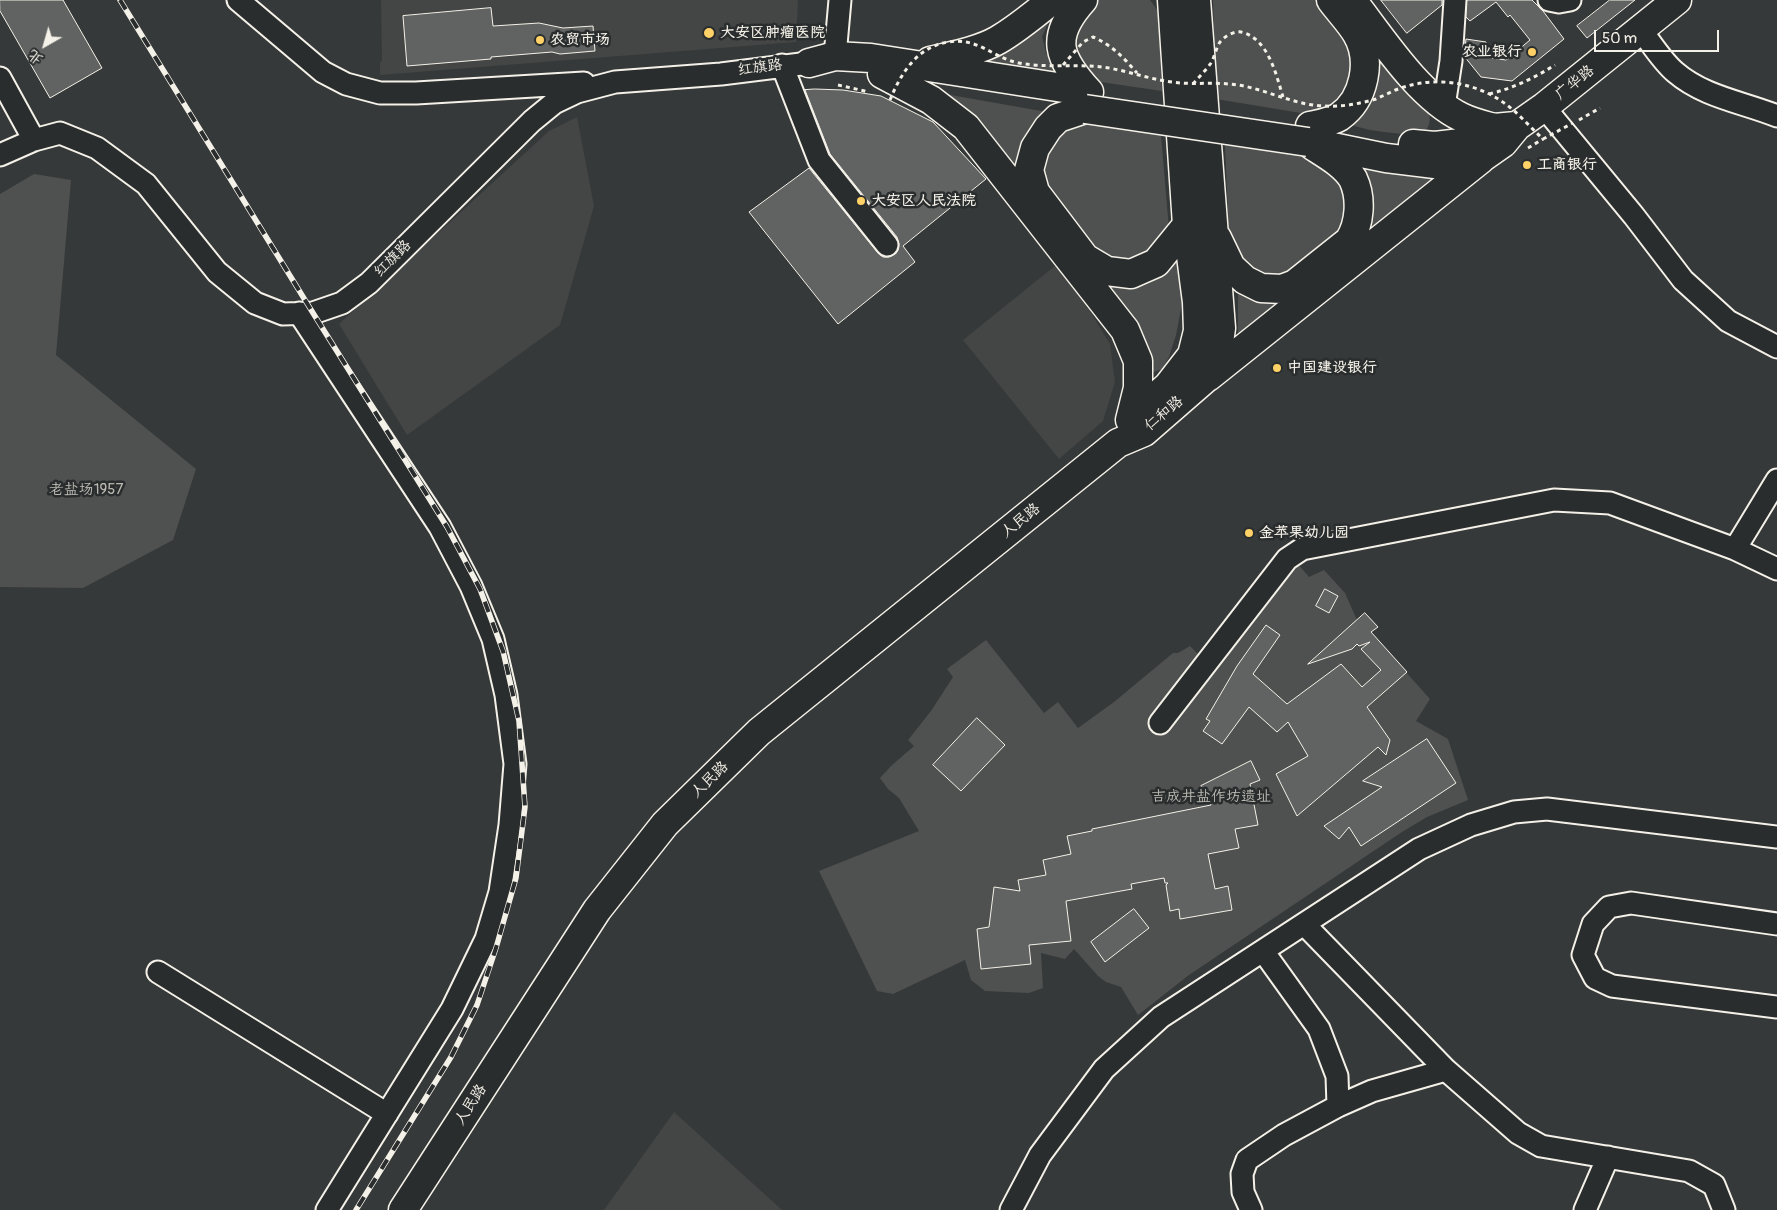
<!DOCTYPE html>
<html>
<head>
<meta charset="utf-8">
<style>
	body { margin:0 }
	#map { position:relative; width:1777px; height:1210px; overflow:hidden; background:#363939; font-family:Pangolin,"LXGW WenKai TC",sans-serif }
	canvas { display:block }
	.north { position:absolute; left:20px; top:20px; width:50px; height:50px; -webkit-text-stroke:4px #2a2d2e; paint-order:stroke; rotate:218deg; font-size:14px; font-weight:700; line-height:20px; text-align:center; color:#f4f1e8 }
	.north::after { content:''; display:block; margin:auto; width:18px; height:22px; background:#f4f1e8; clip-path:polygon(50% 0,100% 100%,50% 72%,0 100%) }
	.scale { position:absolute; left:1594px; top:30px; width:125px; height:22px; box-sizing:border-box; border:2px solid #f4f1e8; border-top:0; padding-left:6px; font-size:15px; line-height:18px; white-space:nowrap; color:#f4f1e8; -webkit-text-stroke:4px #2a2d2e; paint-order:stroke }
</style>
</head>
<body>
<div id="map">
<canvas width="1777" height="1210"></canvas>
<div class="north">北</div>
<div class="scale">50 m</div>
</div>
<script>
const c = document.querySelector('canvas').getContext('2d');
c.lineJoin = 'round';
function paint(path, color) { c.fillStyle = color; c.fill(path, 'evenodd'); }
function stroke(path, color, width, dash) { c.strokeStyle = color; c.lineWidth = width; c.lineCap = dash ? 'butt' : 'round'; c.setLineDash(dash || []); c.stroke(path); }
function drawText(font, color, halo, rows, align = 'center') {
  c.font = font + ' Pangolin,"LXGW WenKai TC",sans-serif'; c.lineWidth = 5; c.setLineDash([]); c.textBaseline = 'middle'; c.strokeStyle = halo; c.fillStyle = color; for (const [text, x, y, turn = 0] of rows) {
    c.save(); c.translate(x, y); c.rotate((+turn || 0) * Math.PI / 180); c.textAlign = isNaN(turn) ? turn : align; if (halo) c.strokeText(text, 0, 0); c.fillText(text, 0, 0); c.restore();
  }
}
paint(new Path2D(`
	M381,0H798L796,42L380,75V62L382,61Z
	M577,117L594,206L560,325L407,435L339,324L549,131Z
	M1056,265L1091,313L1110,344L1115,382L1103,421L1059,459L963,340Z
	M674,1112L782,1210H604Z`), '#434645');
paint(new Path2D(`
	M1096,0H1150L1158,11L1162,91L1094,81L1080,69L1070,30Z
	M1213,0H1322L1328,8L1352,53L1351,74L1348,82L1335,101L1328,109L1313,115L1216,99Z
	M1051,16L1042,37L1046,53L1059,74L976,61Z
	M1376,51L1429,113C1431,121 1429,130 1421,133C1413,137 1361,130 1353,125V123L1372,98L1375,76Z
	M945,94L1047,112L1021,183Z
	M1089,122L1161,135L1169,229C1160,241 1151,255 1136,260C1104,271 1082,237 1067,216C1061,208 1053,200 1049,191C1039,167 1048,141 1070,128C1076,125 1083,124 1089,122Z
	M1225,145L1308,157L1337,178L1346,196L1345,227L1287,276H1271L1253,270L1239,259L1229,239Z
	M1354,162L1439,176L1368,234L1372,212L1371,198Z
	M34,174L71,180L56,355L196,469L173,540L83,588L0,587V194Z
	M1181,256L1182,304L1176,335L1169,357L1162,369L1154,372L1146,362L1095,282C1137,295 1152,288 1181,256Z
	M1238,288C1258,301 1262,303 1286,302L1238,340Z
	M1297,563L1309,577L1324,570L1345,593L1357,620L1365,613L1378,627L1371,633L1430,699L1416,721L1448,739L1468,800L1427,817L1402,832L1189,975L1138,1015L1121,987L1106,982L1098,976L1074,949L1065,959L1041,953L1043,988L1029,993L985,991L971,980L965,960L893,994L877,991L819,871L919,831L899,798L888,789L880,778L891,766L914,746L908,740L931,711L953,677L947,669L986,640L1044,713L1058,702L1078,728L1114,702L1173,653H1178L1190,646L1206,662Z`), '#4e514f');
const building = new Path2D(`
	M0,0H63L102,68L50,98L0,11Z
	M1381,0H1442V5L1407,33Z
	M1467,0H1532L1543,11L1564,39L1512,81L1481,77L1464,56L1466,39L1486,42L1485,49L1492,58L1506,60L1530,40L1510,15L1508,17L1496,2L1470,21L1466,17Z
	M1610,0H1635L1587,38L1577,26Z
	M491,8L493,26L539,23L563,28L593,26L595,51L560,54L552,52L491,57V59L407,66L403,16Z
	M815,89L843,90L881,96L933,122L986,179L903,246L915,262L838,324L749,212L809,168L878,253L883,257H889L895,254L898,250L899,244L897,237L830,154L805,90Z
	M1325,589L1338,596L1329,613L1316,606Z
	M1365,613L1378,627L1371,632L1407,672L1367,707L1390,740L1386,755L1378,747L1297,816L1276,774L1308,756L1288,722L1277,732L1249,707L1222,744L1203,731L1210,721L1206,719L1237,666L1266,625L1280,635L1253,674L1287,704L1341,664L1362,687L1381,670L1361,649L1370,642L1359,646L1357,644L1352,649L1308,664Z
	M977,718L1005,745L961,791L933,765Z
	M1427,739L1456,783L1361,846L1349,827L1339,839L1324,826L1382,787L1363,781Z
	M1251,761L1260,780L1250,784L1258,825L1235,829L1239,848L1208,854L1215,889L1228,886L1232,910L1180,919L1179,909L1170,911L1166,885L1168,883H1165L1164,878L1131,884L1132,889L1066,901L1071,941L1029,945L1031,964L981,969L977,929L989,927L994,887L1020,891L1018,880L1046,875L1043,860L1071,854L1067,836L1092,831V829L1211,805L1201,786Z
	M1134,909L1149,928L1105,962L1091,942Z`);
paint(building, '#616362');
stroke(building, '#f4f1e8', 1);
const minor = new Path2D(`
	M238,0L323,72L346,84L380,93H416L584,83
	M1549,0L1559,2L1570,0
	M1641,30C1651,43 1662,61 1675,72C1704,97 1742,102 1777,116
	M835,56L840,0
	M782,65L819,160L887,245
	M0,78L34,140
	M1444,106L1451,61L1455,0
	M1544,107L1634,216L1683,280L1728,321L1777,347
	M0,155L34,140L60,133L97,148L146,184L217,272L255,303L283,314L313,313L342,303L369,283L532,121L554,103L577,92L615,82L721,74L809,63
	M299,313L440,527L471,586L493,639L506,695L515,764L510,825L500,892L486,939L452,1009L327,1210
	M1735,549L1777,569
	M1160,723L1287,559L1302,549L1554,500L1610,503L1735,549L1777,480
	M1304,924L1446,1070L1518,1133L1541,1146L1689,1171L1714,1185L1724,1210
	M1777,924L1631,903L1609,907L1593,924L1583,955L1595,978L1612,986L1777,1007
	M1263,951L1319,1029L1337,1076L1338,1106
	M158,972L387,1114
	M1011,1210L1040,1155L1104,1069L1161,1017L1419,849L1471,825L1514,812L1547,809L1777,837
	M1251,1210L1243,1192L1242,1174L1247,1160L1284,1135L1338,1106L1372,1091L1446,1070
	M1585,1210L1608,1157`);
const major = new Path2D(`
	M1083,0C1049,38 1058,58 1089,92
	M1352,0C1381,37 1418,96 1461,117C1471,122 1483,125 1494,128
	M930,61C951,56 979,51 998,40C1017,29 1035,14 1052,0
	M809,63L835,56L871,58L1089,92
	M882,74L931,100L966,127L1125,330L1138,361V388L1130,420
	M1085,109L1058,118L1048,128L1035,148L1029,170L1035,192L1085,258L1107,271L1131,274L1156,263L1187,225
	M1310,126C1319,124 1331,122 1339,117C1365,99 1372,60 1357,34C1350,22 1339,11 1331,0
	M1308,142L1386,158L1435,164L1462,163L1483,157L1503,143L1517,126L1544,107L1677,0
	M1413,144L1435,146L1461,143L1494,128L1516,126
	M1217,238L1231,267L1245,280L1261,288L1282,289L1295,284L1349,241C1360,224 1362,198 1353,179C1345,165 1327,155 1313,146
	M1208,377L1481,159
	M1140,411L1168,386L1192,355L1198,331L1197,302L1187,225L1172,0
	M403,1210L597,910L665,824L759,732L1118,443L1144,432L1206,378L1218,350L1221,328L1196,0`);
stroke(minor, '#f4f1e8', 25);
stroke(major, '#f4f1e8', 31);
stroke(new Path2D(`
	M838,85L869,92
	M1489,94C1514,88 1534,78 1555,65
	M1579,120L1600,108
	M1528,148L1543,139`), '#f4f1e8', 3, [4, 4]);
stroke(minor, '#2a2d2e', 21);
stroke(major, '#2a2d2e', 28);
const rail = new Path2D(`
	M120,0L313,313L447,527L480,589L503,651L519,721L525,807L516,878L496,948L477,1005L451,1057L356,1210`);
stroke(rail, '#f4f1e8', 5.5);
stroke(rail, '#2a2d2e', 4, [11]);
const majorBridge = new Path2D(`
	M1085,109L1308,142`);
stroke(majorBridge, '#f4f1e8', 31, []);
stroke(new Path2D(`
	M1063,65L1083,42L1093,37C1112,45 1124,58 1137,73
	M1193,84C1199,77 1206,70 1211,63C1215,56 1216,48 1220,42C1225,36 1234,31 1241,32C1268,38 1276,74 1283,97
	M890,100C901,73 917,47 948,42C978,37 993,58 1019,63C1046,68 1075,64 1102,67C1126,70 1148,79 1172,82C1191,85 1210,82 1229,84C1261,86 1291,105 1324,106C1341,107 1359,104 1376,99C1385,95 1394,90 1404,87C1439,76 1478,83 1507,105C1520,115 1531,128 1543,139L1573,123`), '#f4f1e8', 3, [4, 4]);
stroke(majorBridge, '#2a2d2e', 28);
for (const [x, y, r, color] of [
	[709,33,6,"#ffd166"],
	[540,40,5,"#ffd166"],
	[1532,52,5,"#ffd166"],
	[1527,165,5,"#ffd166"],
	[861,201,5,"#ffd166"],
	[1277,368,5,"#ffd166"],
	[1249,533,5,"#ffd166"]
]) { const dot = new Path2D(); dot.arc(x, y, r, 0, 2 * Math.PI); c.fillStyle = color; c.fill(dot); stroke(dot, '#2a2d2e', 2); }
drawText('bold 15px', '#f4f1e8', '#2a2d2e', [
	["大安区肿瘤医院",720,33],
	["农贸市场",550,40],
	["农业银行",1522,52,"right"],
	["工商银行",1537,165],
	["大安区人民法院",871,201],
	["中国建设银行",1287,368],
	["金苹果幼儿园",1259,533]
], 'left');
drawText('15px', '#f4f1e8', '#2a2d2e', [
	["红旗路",760,68,-8],
	["广华路",1575,83,-39],
	["红旗路",393,259,-45],
	["仁和路",1164,414,-40],
	["人民路",1021,521,-39],
	["人民路",710,780,-44],
	["人民路",471,1105,-57]
]);
drawText('15px', '#bab9b2', '#2a2d2e', [
	["老盐场1957",86,490],
	["吉成井盐作坊遗址",1211,797]
]);
</script>
</body>
</html>
